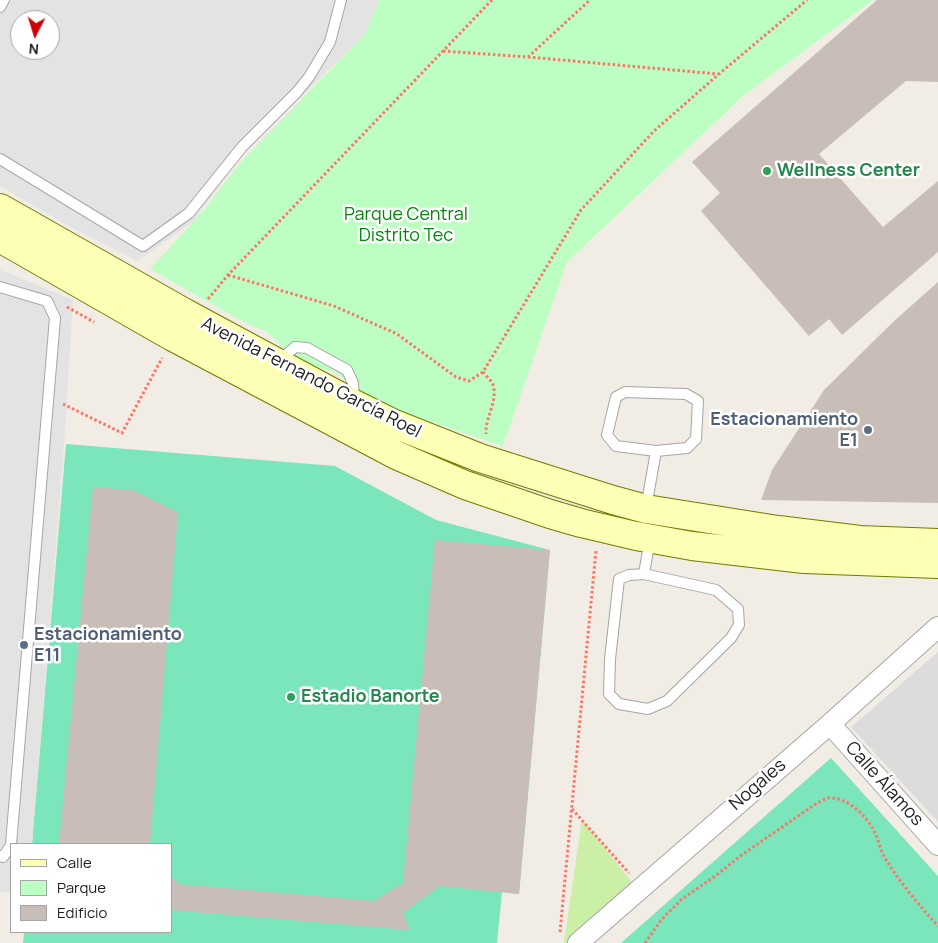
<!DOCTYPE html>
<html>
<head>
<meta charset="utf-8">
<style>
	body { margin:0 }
	#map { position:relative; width:938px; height:943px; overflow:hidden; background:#f1ece4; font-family:Manrope,sans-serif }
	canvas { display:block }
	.legend { position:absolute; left:10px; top:843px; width:162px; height:90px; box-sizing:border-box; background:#fff; border:1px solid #a5a5a5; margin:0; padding:6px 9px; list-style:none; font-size:15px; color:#1f1f1f }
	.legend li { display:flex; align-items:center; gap:10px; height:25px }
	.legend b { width:25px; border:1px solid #a5a5a5 }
	.north { position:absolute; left:10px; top:10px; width:50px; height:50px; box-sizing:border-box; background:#fff; border:1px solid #a5a5a5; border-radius:50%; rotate:185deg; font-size:14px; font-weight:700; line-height:20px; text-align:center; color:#1f1f1f }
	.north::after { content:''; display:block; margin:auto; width:18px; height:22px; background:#ce0003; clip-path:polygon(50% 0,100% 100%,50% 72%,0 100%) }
</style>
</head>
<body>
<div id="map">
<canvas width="938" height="943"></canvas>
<ul class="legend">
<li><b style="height:6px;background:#fcffb4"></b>Calle</li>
<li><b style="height:14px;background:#bdfec2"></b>Parque</li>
<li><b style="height:14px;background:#c9beb7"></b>Edificio</li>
</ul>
<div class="north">N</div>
</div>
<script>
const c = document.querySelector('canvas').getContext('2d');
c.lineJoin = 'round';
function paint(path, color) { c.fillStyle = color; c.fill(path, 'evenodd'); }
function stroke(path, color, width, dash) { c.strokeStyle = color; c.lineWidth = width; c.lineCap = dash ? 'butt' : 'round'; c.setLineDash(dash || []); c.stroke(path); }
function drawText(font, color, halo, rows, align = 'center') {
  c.font = font + ' Manrope,sans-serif'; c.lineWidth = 5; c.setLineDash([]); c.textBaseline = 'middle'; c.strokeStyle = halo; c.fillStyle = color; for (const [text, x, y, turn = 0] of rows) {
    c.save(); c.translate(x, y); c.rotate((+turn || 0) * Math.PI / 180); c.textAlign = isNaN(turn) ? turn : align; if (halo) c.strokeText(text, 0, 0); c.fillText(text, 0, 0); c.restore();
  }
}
paint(new Path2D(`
	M938,652V822L851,727Z`), '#dddcdc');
paint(new Path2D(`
	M582,819L633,884L566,943H564Z`), '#cbefa6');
paint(new Path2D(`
	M379,0H873L744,95L567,262L503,446L378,404L335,372L301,363L267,332L244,322L150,269L205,209L239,164L365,34Z`), '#bdfec2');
paint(new Path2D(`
	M66,444L335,466L436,520L550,550L519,894L502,892L497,943H23L24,932H171V844H32Z
	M831,758L938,876V943H621Z`), '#7be6bc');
paint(new Path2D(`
	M0,0H379L365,34L240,156L193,222L137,261L65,224L0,186ZM20,20H50V50H20Z
	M0,270L73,300L64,445L32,844H11V893L0,892Z`), '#e3e3e3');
paint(new Path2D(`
	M877,0H938V82L906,81L819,154L883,227L938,181V252L842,335L829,319L809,336L701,211L720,193L692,162Z
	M938,282V503L761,500L772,470L824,390L893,322Z
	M93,487L133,490L178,512L150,844H59Z
	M435,540L550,550L519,894L440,886L403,913L410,930L171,910V877L179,884L374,901L403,883Z`), '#c9beb7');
const lane = new Path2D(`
	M0,7L4,0
	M0,159L143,246L189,213L242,147L297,92L309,77L330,42L341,0
	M0,287L47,301L55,318L11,844
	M279,361L295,347L307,348L347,370L353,383L354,400
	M625,392L686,394L698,401L696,439L687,448L656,451L616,446L607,435L616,397Z
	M646,508L656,451
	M644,574L716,590L738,609L739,625L731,638L667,701L648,709L619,704L609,694L610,659L619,579L629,575Z
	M644,574L650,539
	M0,856L3,857L11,845`);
const street = new Path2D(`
	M830,724L938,845
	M578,943L830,724L938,627`);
const secondary = new Path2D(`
	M0,208L185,313L354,404L392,423L480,458L613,500L646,509L778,530L860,540L938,543
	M0,238L173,337L396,455L465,485L550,514L581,523L636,536L692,546L804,559L938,564`);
stroke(lane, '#a6a6a6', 12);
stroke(street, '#a6a6a6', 22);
stroke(secondary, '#707c00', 30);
stroke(new Path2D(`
	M443,51L528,57L590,0
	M528,57L718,74
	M228,275L334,306L397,334L456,377L469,381L483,372L581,210L654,131L719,74L807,0
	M208,299L228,275L492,0
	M67,307L94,322
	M483,372C486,376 492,381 493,385C498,401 485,418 486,434
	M63,404L122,433L162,358
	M572,809L629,873
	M560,932L596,550
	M645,943L661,920L682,899L714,877L743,854L817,803C820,802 824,799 828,798C847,796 868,817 875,833C879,841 880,851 885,858C900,883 919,905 938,926`), '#ff7467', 3, [2.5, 2.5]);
stroke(lane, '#fff', 10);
stroke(street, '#fff', 20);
stroke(secondary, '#fcffb4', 28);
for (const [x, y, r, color] of [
	[767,171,5,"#2e9e5b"],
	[868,430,5,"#5c6f8a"],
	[24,645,5,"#5c6f8a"],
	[291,697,5,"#2e9e5b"]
]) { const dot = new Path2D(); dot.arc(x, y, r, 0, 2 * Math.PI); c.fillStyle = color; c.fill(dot); stroke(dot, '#fff', 2); }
drawText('bold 18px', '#27864d', '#fff', [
	["Wellness Center",777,171],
	["Estadio Banorte",301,697]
], 'left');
drawText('18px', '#02880b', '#fff', [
	["Parque Central",406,215],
	["Distrito Tec",406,236]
]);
drawText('18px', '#1f1f1f', '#fff', [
	["Avenida Fernando García Roel",311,378,27],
	["Calle Álamos",884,784,48],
	["Nogales",758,785,-41]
]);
drawText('bold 18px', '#4e5e75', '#fff', [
	["Estacionamiento",858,420],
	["E1",858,441],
	["Estacionamiento",34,635,"left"],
	["E11",34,656,"left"]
], 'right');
</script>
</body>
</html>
